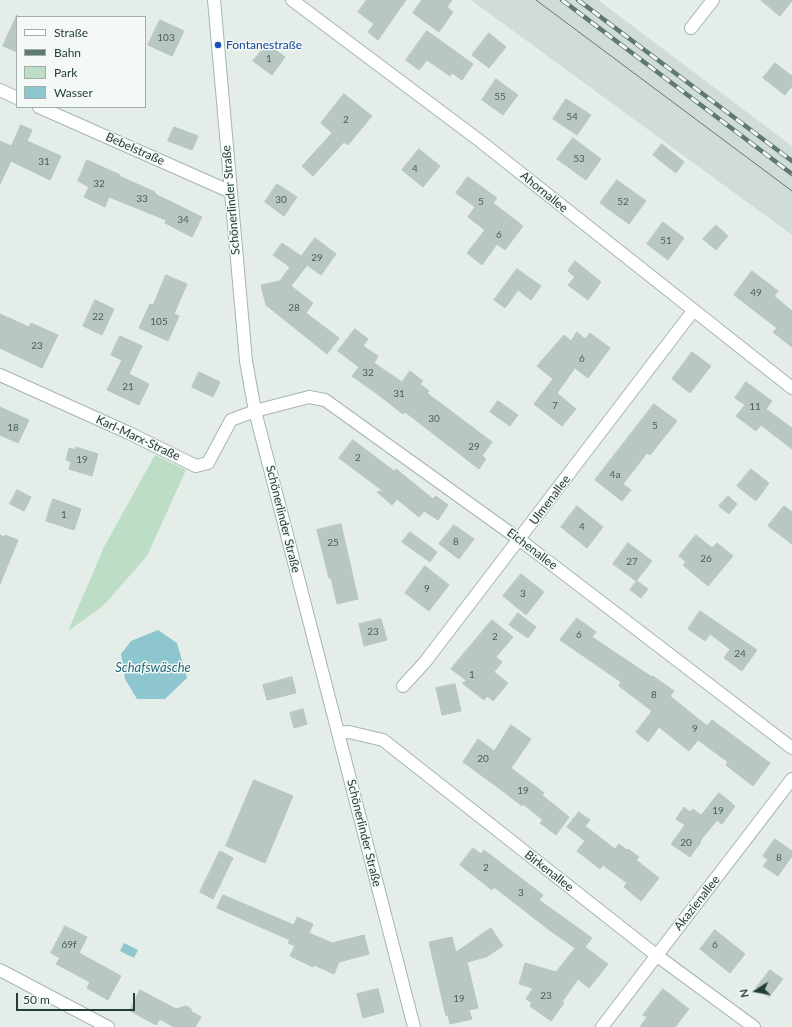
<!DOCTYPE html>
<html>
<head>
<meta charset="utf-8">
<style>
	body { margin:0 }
	#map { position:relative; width:792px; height:1027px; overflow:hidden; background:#e4ede8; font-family:Lato,sans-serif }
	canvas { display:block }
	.legend { position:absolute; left:16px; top:16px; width:130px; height:92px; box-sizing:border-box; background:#f4f9f7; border:1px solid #a1aeaa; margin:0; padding:5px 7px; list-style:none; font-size:12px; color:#243d36 }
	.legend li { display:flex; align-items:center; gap:8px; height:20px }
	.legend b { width:20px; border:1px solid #a1aeaa }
	.north { position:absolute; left:736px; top:971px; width:40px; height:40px; -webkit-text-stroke:3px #f4f9f7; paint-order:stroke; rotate:259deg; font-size:11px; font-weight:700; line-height:16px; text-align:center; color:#243d36 }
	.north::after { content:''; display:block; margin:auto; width:14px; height:18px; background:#243d36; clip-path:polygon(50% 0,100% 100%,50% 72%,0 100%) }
	.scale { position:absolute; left:16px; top:993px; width:119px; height:18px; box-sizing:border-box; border:2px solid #243d36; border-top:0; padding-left:5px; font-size:12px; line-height:14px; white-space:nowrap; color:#243d36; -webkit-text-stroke:3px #f4f9f7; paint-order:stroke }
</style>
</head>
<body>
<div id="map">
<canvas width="792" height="1027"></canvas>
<ul class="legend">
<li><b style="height:5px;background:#fff"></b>Straße</li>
<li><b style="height:5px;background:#5e7971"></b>Bahn</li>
<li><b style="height:11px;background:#bdddc6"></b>Park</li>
<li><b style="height:11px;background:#8ec6cf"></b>Wasser</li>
</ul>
<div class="north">N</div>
<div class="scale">50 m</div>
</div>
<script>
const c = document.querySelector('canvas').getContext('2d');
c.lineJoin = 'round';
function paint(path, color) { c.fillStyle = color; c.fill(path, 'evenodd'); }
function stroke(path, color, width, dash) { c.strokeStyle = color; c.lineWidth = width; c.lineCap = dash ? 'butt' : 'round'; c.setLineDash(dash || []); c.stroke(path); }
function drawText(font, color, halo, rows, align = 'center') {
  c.font = font + ' Lato,sans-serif'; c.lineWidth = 3; c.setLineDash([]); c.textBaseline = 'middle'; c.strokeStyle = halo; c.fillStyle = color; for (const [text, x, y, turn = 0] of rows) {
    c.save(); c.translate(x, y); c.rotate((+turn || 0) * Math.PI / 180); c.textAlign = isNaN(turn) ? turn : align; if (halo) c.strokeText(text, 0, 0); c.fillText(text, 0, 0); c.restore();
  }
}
paint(new Path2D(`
	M471,0H598L792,146V235Z`), '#d2dcd7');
paint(new Path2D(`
	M155,455L186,470L147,556L103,606L68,631L105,545Z`), '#bdddc6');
paint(new Path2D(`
	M158,630L177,643L187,678L165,699H137L125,679L121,654L131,641Z
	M124,943L138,950L134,958L120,951Z`), '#8ec6cf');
const building = new Path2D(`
	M367,0H406L378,40L368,32L374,24L358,12Z
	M422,0H452L447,7L453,12L439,32L413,13Z
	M761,0H792V1L780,16Z
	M17,15V52L3,46Z
	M160,20L184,31L172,56L148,45Z
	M427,31L473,64L462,80L452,73L450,76L427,60L419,70L406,60Z
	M489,33L506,47L489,68L472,55Z
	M267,44L285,57L272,75L253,61Z
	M775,63L792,76V86L785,95L763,78Z
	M496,79L518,95L503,115L482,100Z
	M344,94L372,116L348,145L344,142L313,176L302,166L332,133L321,123Z
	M566,99L591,115L577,135L553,119Z
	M21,125L32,130L27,141L61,156L50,180L11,161L0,184V141L11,146Z
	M174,127L198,136L192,150L168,141Z
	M573,138L601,159L586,180L557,159Z
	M662,144L684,162L676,173L653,155Z
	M419,149L440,166L423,187L402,170Z
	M87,160L120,175L119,176L155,192V194L202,217L192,237L165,223L166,220L109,197L105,207L84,197L89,187L78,181Z
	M468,177L497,198L493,203L523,226L505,250L497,244L482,265L467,253L485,230L468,217L475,207L456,193Z
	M617,180L646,201L629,224L600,203Z
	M277,184L297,197L284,216L265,202Z
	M663,222L684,238L668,260L647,244Z
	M716,225L728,236L716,250L703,239Z
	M315,238L336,254L321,275L307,265L291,286L313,303L306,313L339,338L327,354L266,305L261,285L280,281L290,267L273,255L282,243L301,256Z
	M575,261L601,282L588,300L568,285L575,277L568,271Z
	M517,269L541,286L531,300L518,290L505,308L494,300Z
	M752,271L778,291L774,296L792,311V347L773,332L777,328L734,295Z
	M166,275L187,284L174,314L179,316L168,341L139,328L150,304L153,305Z
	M95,300L114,309L102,335L83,326Z
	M0,314L29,327L31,323L58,335L42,368L0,348Z
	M355,329L368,339L363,346L378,356L374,363L402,382L410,371L423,381L420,384L429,391L427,393L492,442L482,456L486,459L479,469L405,412L403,414L380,396L352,376L359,367L338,351Z
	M577,332L585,339L590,333L610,348L588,378L575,368L557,393L576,409L562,426L534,404L553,379L537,366L564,335L571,341Z
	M120,336L142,346L129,374L149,384L139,405L107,390L122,360L111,355Z
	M692,352L711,366L690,393L672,379Z
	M199,372L220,382L213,397L192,387Z
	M746,382L772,401L766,409L792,428V449L761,425L756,431L736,416L745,405L735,398Z
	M498,401L518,415L510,426L490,412Z
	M654,404L677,421L650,455L647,453L623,484L631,490L622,501L595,480Z
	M0,407L29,420L18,443L0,435Z
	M353,440L394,471L396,469L433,499L436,496L448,505L438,520L424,511L419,517L397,499L392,505L377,492L383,491L339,458Z
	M76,447L98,454L92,476L69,469L71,462L66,460L69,448L76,450Z
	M751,469L769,483L756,501L737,486Z
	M17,490L31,497L24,511L10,504Z
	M728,496L737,504L729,514L719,506Z
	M53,499L81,509L74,530L46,521Z
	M577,506L603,527L587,548L561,527Z
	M784,506L792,512V544L768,526Z
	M341,524L358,599L337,604L331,578H329L317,530Z
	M454,525L474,539L459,559L439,544Z
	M410,532L437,552L430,562L402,542Z
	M0,535L4,537L5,535L18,540L0,584Z
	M696,535L712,548L717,543L733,556L708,586L683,565L686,562L679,556Z
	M628,543L652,561L636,581L613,564Z
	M425,566L449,585L429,611L405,593Z
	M521,574L544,592L526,615L503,596Z
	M637,581L648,589L641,598L630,590Z
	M700,611L757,650L742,671L724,658L730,649L710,634L705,641L688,629Z
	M518,613L536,627L528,638L509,625Z
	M577,618L596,632L592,637L652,677L653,676L674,691L670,696L707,726L712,720L770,763L753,786L726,765L728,762L698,740L689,751L659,727L648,742L636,732L652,711L619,686L621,682L560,640Z
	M381,619L387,640L364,646L359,624Z
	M492,620L513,637L496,657L502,662L494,672L508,683L493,701L487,696L484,700L462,683L467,681L451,669Z
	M292,677L296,693L267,700L263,685Z
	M455,684L461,711L442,715L436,688Z
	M303,709L307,724L294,728L290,713Z
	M511,725L531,739L511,768L544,793L542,795L569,817L556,835L540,823L543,820L523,804L522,806L504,792L463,762L478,739L494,751Z
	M254,780L293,796L265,863L226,846Z
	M719,793L735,806L722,824L717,820L700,841L701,842L690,857L671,844L685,825L676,819L684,807L690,812L693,809L701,815Z
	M579,812L590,820L585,826L615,849L619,844L627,850L628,849L639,857L636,860L659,878L641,901L624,887L627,883L603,865L600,869L577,851L585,841L567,827Z
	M775,839L792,851V856L778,876L763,866L768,860L763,856Z
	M473,848L481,854L484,850L543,895L539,900L592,938L585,947L608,964L589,988L578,979L562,1002L564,1003L551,1021L530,1006L532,1003L526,999L533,988L519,984L525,963L556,972L575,948L548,929L494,887L492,890L460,865Z
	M220,851L233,858L213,899L200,892Z
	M223,895L294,925L297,917L313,924L309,933L332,943L364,935L369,954L339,962L334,974L314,965L313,967L290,956L295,946L288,943L290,940L217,908Z
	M65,926L87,937L79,953L121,976L108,1000L87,988L90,982L56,964L60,958L51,953Z
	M491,928L503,946L486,957L467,962L478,1008L469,1010L472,1019L450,1024L448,1015L446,1016L429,942L452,937L456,952Z
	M715,930L745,954L730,973L700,949Z
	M770,970L783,979L769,997L756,988Z
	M378,989L384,1012L363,1018L357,994Z
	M663,989L689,1009L675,1027H640L647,1017L643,1015Z
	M140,990L176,1009L186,1006L191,1009L192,1012L201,1017L195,1027H174L160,1019L156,1025L130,1011Z`);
paint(building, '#b9c7c1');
stroke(building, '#b6c6bf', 1);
const minor = new Path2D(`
	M214,0L246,361L255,411L414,1027
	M292,0L480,141L792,388
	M691,28L713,0
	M0,90L17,98
	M39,107L231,192
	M0,375L129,433L196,466L208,463L231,420L255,411L309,397L325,400L520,540L792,748
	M403,686L425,662L693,311
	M338,733L349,732L383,740L656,955L754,1027
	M0,970L108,1027
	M602,1027L792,779`);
stroke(minor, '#a7b5af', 14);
stroke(minor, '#fff', 12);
stroke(new Path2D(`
	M536,0L792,191`), '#5e7971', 1);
const rail = new Path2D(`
	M562,0L792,174
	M578,0L792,161`);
stroke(rail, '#5e7971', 4.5);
stroke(rail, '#f4f9f7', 3, [9]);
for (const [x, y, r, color] of [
	[218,45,4,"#1a4fb4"]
]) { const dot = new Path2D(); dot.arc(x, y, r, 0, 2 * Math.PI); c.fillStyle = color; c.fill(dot); stroke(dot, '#f4f9f7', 1.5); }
drawText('10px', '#496059', null, [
	["103",166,38],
	["1",269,59],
	["55",500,97],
	["54",572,117],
	["2",346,120],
	["53",579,159],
	["31",44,162],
	["4",415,169],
	["32",99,184],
	["33",142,199],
	["30",281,200],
	["5",481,202],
	["52",623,202],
	["34",183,220],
	["6",499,235],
	["51",666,241],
	["29",317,258],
	["49",756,293],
	["28",294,308],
	["22",98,317],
	["105",159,322],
	["23",37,346],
	["6",582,359],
	["32",368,373],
	["21",128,387],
	["31",399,394],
	["7",555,406],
	["11",755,407],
	["30",434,419],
	["5",655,426],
	["18",13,428],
	["29",474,447],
	["2",358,458],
	["19",82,460],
	["4a",615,475],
	["1",64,515],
	["4",582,527],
	["8",456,542],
	["25",333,543],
	["26",706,559],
	["27",632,562],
	["9",427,589],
	["3",523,594],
	["23",373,632],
	["6",579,635],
	["2",495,637],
	["24",740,654],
	["1",472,675],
	["8",654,695],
	["9",695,729],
	["20",483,759],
	["19",523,791],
	["19",718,811],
	["20",686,843],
	["8",779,858],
	["2",486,868],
	["3",521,893],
	["69f",69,945],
	["6",715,945],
	["23",546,996],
	["19",459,999]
]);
drawText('12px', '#164399', '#f4f9f7', [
	["Fontanestraße",226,45]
], 'left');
drawText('12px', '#243d36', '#f4f9f7', [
	["Bebelstraße",135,149,24],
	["Ahornallee",544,192,39],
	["Schönerlinder Straße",231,200,-95],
	["Karl-Marx-Straße",138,438,25],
	["Ulmenallee",550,500,-53],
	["Schönerlinder Straße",283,519,76],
	["Eichenallee",532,549,37],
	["Schönerlinder Straße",364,833,76],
	["Birkenallee",549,871,38],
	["Akazienallee",697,903,-52]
]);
drawText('italic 13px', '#206977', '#f4f9f7', [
	["Schafswäsche",153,668]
]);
</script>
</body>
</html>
